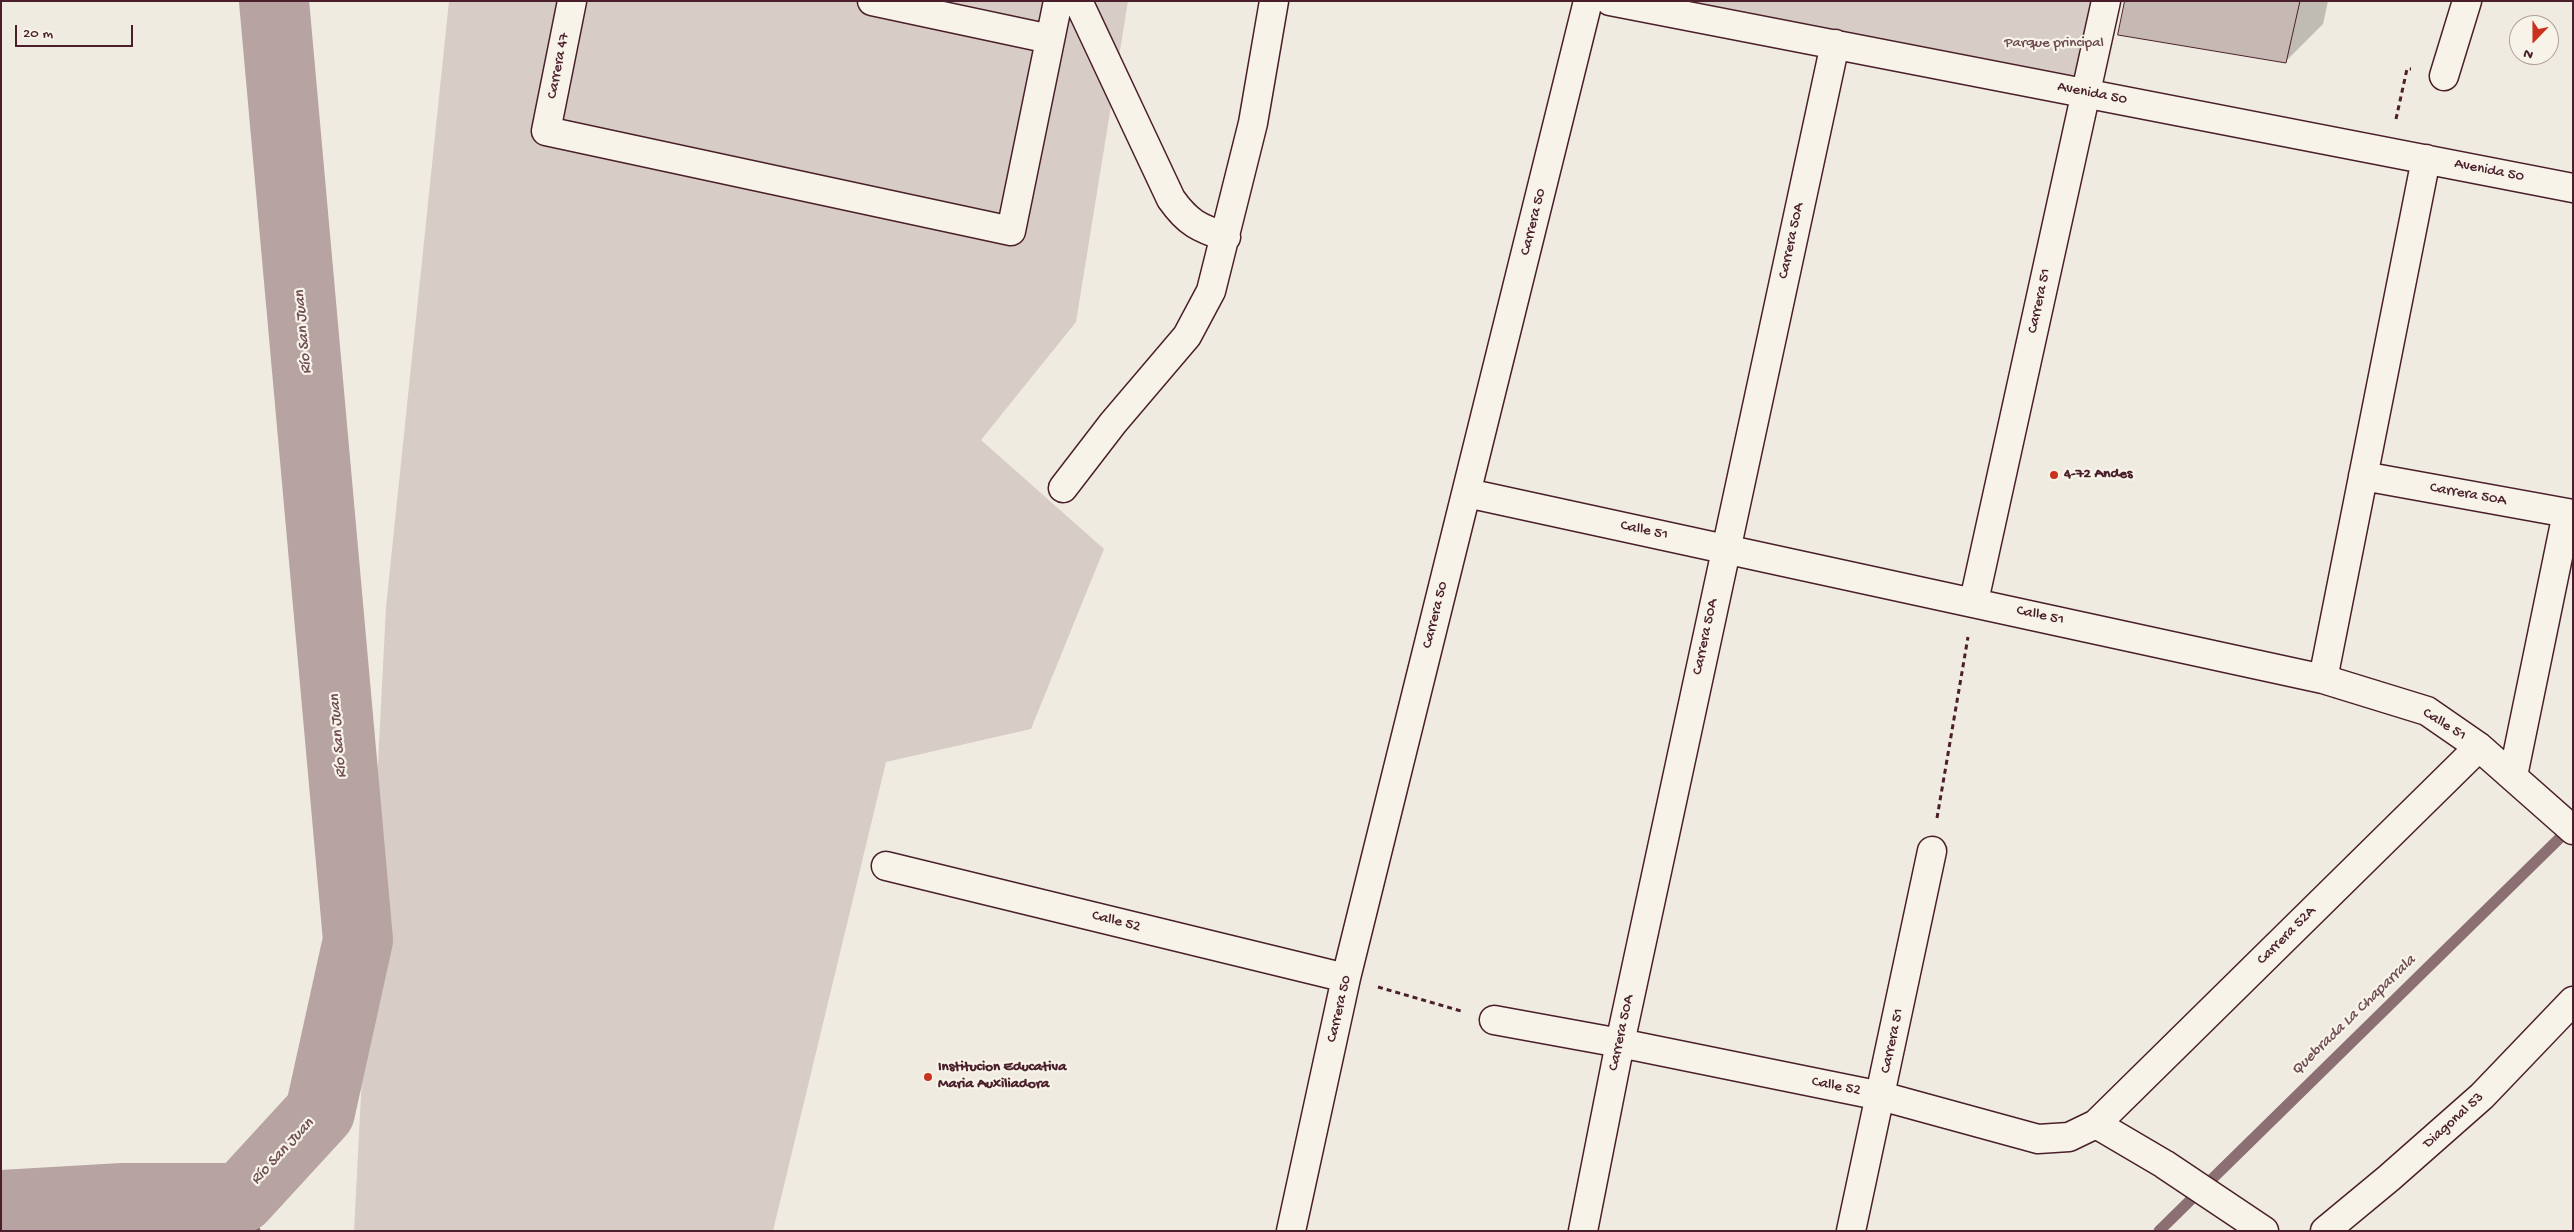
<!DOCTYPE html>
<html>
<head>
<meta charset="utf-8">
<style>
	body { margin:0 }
	#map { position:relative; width:2574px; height:1232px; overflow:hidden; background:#f0ebe0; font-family:"Gochi Hand",sans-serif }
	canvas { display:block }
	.frame { position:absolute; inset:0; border:2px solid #4a1f2b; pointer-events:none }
	.north { position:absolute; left:2509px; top:15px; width:50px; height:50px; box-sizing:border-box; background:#f7f3e8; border:1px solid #b29e9c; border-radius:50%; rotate:202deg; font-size:14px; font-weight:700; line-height:20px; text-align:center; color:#4a1f2b }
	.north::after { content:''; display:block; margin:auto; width:18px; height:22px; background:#c8321e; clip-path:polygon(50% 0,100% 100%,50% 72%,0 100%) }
	.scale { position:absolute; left:15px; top:25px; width:118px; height:22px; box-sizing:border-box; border:2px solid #4a1f2b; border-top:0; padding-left:6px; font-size:15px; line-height:18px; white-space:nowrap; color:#4a1f2b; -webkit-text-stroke:4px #f7f3e8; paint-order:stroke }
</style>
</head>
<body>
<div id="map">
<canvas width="2574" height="1232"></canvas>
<div class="frame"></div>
<div class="north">N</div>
<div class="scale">20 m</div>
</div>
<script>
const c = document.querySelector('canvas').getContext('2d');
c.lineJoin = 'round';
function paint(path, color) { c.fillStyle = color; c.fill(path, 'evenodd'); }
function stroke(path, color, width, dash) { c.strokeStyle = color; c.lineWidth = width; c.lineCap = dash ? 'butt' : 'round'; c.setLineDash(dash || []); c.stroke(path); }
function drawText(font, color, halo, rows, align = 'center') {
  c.font = font + ' "Gochi Hand",sans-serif'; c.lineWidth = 4.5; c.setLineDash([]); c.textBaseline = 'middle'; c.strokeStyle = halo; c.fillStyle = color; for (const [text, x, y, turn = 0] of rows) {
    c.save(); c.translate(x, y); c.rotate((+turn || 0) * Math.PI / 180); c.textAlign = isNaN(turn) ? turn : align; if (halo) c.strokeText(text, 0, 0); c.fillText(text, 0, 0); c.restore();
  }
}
paint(new Path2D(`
	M449,1H1128L1076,322L981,440L1104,549L1031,729L886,762L773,1231H354L386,607Z
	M1610,1H2106L2086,93Z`), '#d8cdc6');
paint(new Path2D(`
	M2126,1H2328L2323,24L2286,61Z`), '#0003');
stroke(new Path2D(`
	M241,1198L255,1231
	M2159,1231L2570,828`), '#8b6f72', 11);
stroke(new Path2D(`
	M1,1205L123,1198H241L320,1112L358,940L274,1`), '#b7a4a2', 70);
const building = new Path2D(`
	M2125,1H2300L2286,63L2118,35Z`);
paint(building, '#c6b8b3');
stroke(building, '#4a1f2b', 1);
const street = new Path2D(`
	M572,1L546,131L1011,231L1058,1
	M872,1L1050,39
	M1078,1L1171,199C1188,223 1199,228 1226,237
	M1610,1L2573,188
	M2444,76L2467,1
	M2363,476L2573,514
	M1063,488L1113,423L1187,336L1211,291L1253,123L1274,1
	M1467,493L2323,679L2427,711L2479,747L2573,830
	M1974,601L2106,1
	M2323,679L2426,159
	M2513,776L2567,513
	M886,866L1346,978
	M1494,1020L1620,1043L1881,1096L2038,1139L2069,1137L2096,1124L2479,747
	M2096,1124L2164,1164L2264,1231
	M1291,1231L1346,978L1588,1
	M1583,1231L1620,1043L1835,44
	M1851,1231L1932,851
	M2325,1231L2389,1178L2482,1096L2573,1001`);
stroke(street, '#4a1f2b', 31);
stroke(new Path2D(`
	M2396,119L2407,69H2411
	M1937,818L1968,637
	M1378,987L1461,1011`), '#4a1f2b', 3, [5, 4]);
stroke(street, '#f7f3e8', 28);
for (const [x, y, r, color] of [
	[2054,475,5,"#c8321e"],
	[928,1077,5,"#c8321e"]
]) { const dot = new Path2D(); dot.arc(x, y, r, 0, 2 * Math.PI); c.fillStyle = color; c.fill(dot); stroke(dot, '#f7f3e8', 2); }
drawText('15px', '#6e4a52', '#f7f3e8', [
	["Parque principal",2054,44]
]);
drawText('15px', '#4a1f2b', '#f7f3e8', [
	["Carrera 47",559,66,-79],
	["Avenida 50",2092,94,11],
	["Avenida 50",2489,171,11],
	["Carrera 50",1534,222,-76],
	["Carrera 50A",1792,241,-78],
	["Carrera 51",2040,301,-78],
	["Carrera 50A",2468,495,10],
	["Calle 51",1644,531,12],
	["Carrera 50",1436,615,-76],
	["Calle 51",2040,616,12],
	["Carrera 50A",1706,637,-78],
	["Calle 51",2444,725,32],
	["Calle 52",1116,922,14],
	["Carrera 52A",2287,936,-45],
	["Carrera 50",1340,1009,-77],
	["Carrera 50A",1622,1033,-78],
	["Carrera 51",1893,1041,-78],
	["Calle 52",1836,1087,11],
	["Diagonal 53",2454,1121,-42]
]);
drawText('bold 15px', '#4a1f2b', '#f7f3e8', [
	["4-72 Andes",2064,475],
	["Institucion Educativa",938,1068],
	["Maria Auxiliadora",938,1085]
], 'left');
drawText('italic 16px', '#704e55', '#f7f3e8', [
	["Río San Juan",304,332,-95],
	["Río San Juan",339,736,-95],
	["Quebrada La Chaparrala",2354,1016,-44],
	["Río San Juan",283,1152,-47]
]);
</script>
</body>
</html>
